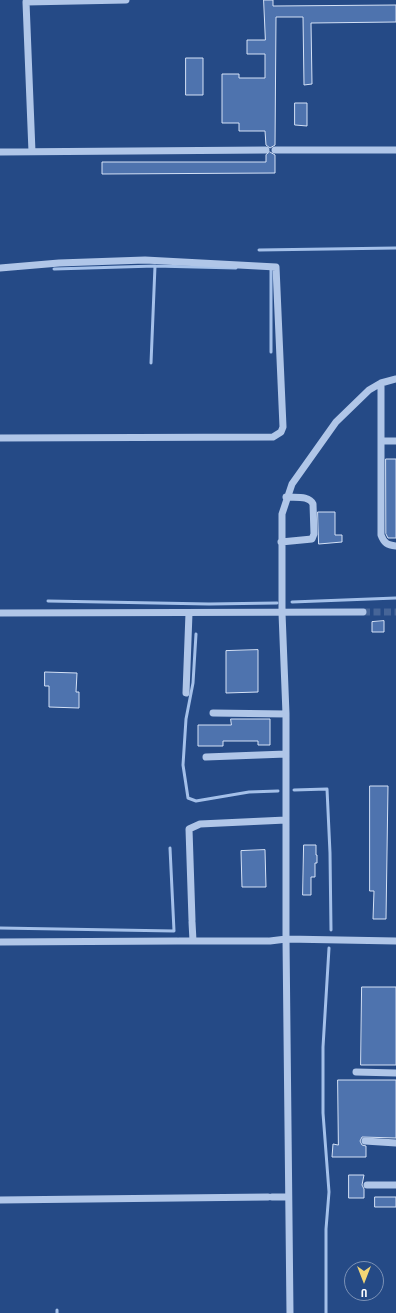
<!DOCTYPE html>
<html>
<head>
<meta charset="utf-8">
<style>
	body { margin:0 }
	#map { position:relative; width:396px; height:1313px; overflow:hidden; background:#254a86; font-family:"Roboto Condensed",sans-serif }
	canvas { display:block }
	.north { position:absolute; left:344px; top:1261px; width:40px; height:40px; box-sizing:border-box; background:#254a86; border:1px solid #7c92b6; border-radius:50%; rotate:180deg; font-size:11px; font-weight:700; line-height:16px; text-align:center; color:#fff }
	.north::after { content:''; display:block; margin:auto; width:14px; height:18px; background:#f2d575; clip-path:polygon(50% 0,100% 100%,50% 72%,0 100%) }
</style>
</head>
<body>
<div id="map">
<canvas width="396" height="1313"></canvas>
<div class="north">U</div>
</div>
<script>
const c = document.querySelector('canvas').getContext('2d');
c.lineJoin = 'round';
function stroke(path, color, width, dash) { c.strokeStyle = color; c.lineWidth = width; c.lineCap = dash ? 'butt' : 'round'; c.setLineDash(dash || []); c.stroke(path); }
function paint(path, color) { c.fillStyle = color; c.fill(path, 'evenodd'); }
stroke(new Path2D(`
	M259,250L396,248
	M155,266L236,268
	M54,269L155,266L151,363
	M271,352V269
	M48,601L209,604L277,603
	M292,602L396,598
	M196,634L193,683L186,719L183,765L188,798L196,801L249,792L278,791
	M294,790L327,789L330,853L331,930
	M0,928L174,931L170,848
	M57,1313V1310
	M326,1313V1229L329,1192L323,1113V1047L329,948`), '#a4c0e9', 3);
const building = new Path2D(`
	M264,0H273V6L396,5V22L311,23L312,84L304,85L303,17H276L275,145L270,148L266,145L265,131H239V123H222V74H239V78H265V54H247V40H265Z
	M186,58H203V95H186Z
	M295,103H307V126L295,125Z
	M270,152L275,155V173L102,174V162H266V155Z
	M386,459H396V538H388L386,534Z
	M318,512H335V535H342V542L319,544Z
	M384,621V632H372V622Z
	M258,650V692L226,693V651Z
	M45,672L77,673L76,692H79V708L49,707V686H45Z
	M231,719H270V745H258V741H223V746H198V725H231Z
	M370,786H388L386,919H373L374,891H370Z
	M304,845H316V855H317V863H315V877H311V895H303Z
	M265,850L266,887H242L241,851Z
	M362,987H396V1065H361Z
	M338,1080H396V1138L362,1137L360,1141L362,1145L366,1146V1157H332L333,1144L338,1145Z
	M349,1175H364L362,1185L364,1189V1198H349Z
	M375,1197H396V1207H375Z`);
paint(building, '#4e73ae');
stroke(building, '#d4e1f6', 1);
stroke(new Path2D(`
	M363,612H396`), '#466598', 7, [7, 3.5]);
stroke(new Path2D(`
	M275,150H396
	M0,152L266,150
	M32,152L26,2L126,0
	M0,268L59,263L145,260L276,267L283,427L281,432L273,437L0,438
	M381,383V535C384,543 387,545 396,546
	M381,441H396
	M281,542L312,539L314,534L313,504C309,495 295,498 286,497
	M0,613L363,612
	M186,693L189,613
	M213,713L286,714
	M206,757L286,754
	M192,920L189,829L200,824L286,820
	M192,922L193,941
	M179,941H268
	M270,941L286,939L396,941
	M0,942L177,941
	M356,1072L396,1073
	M365,1141L396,1143
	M367,1185H396
	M272,1197H288
	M0,1200L268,1197
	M290,1313L286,939V714L282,613V514L292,484L336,422L369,390L381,383L396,379`), '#b0c6e8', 7);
</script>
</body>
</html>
